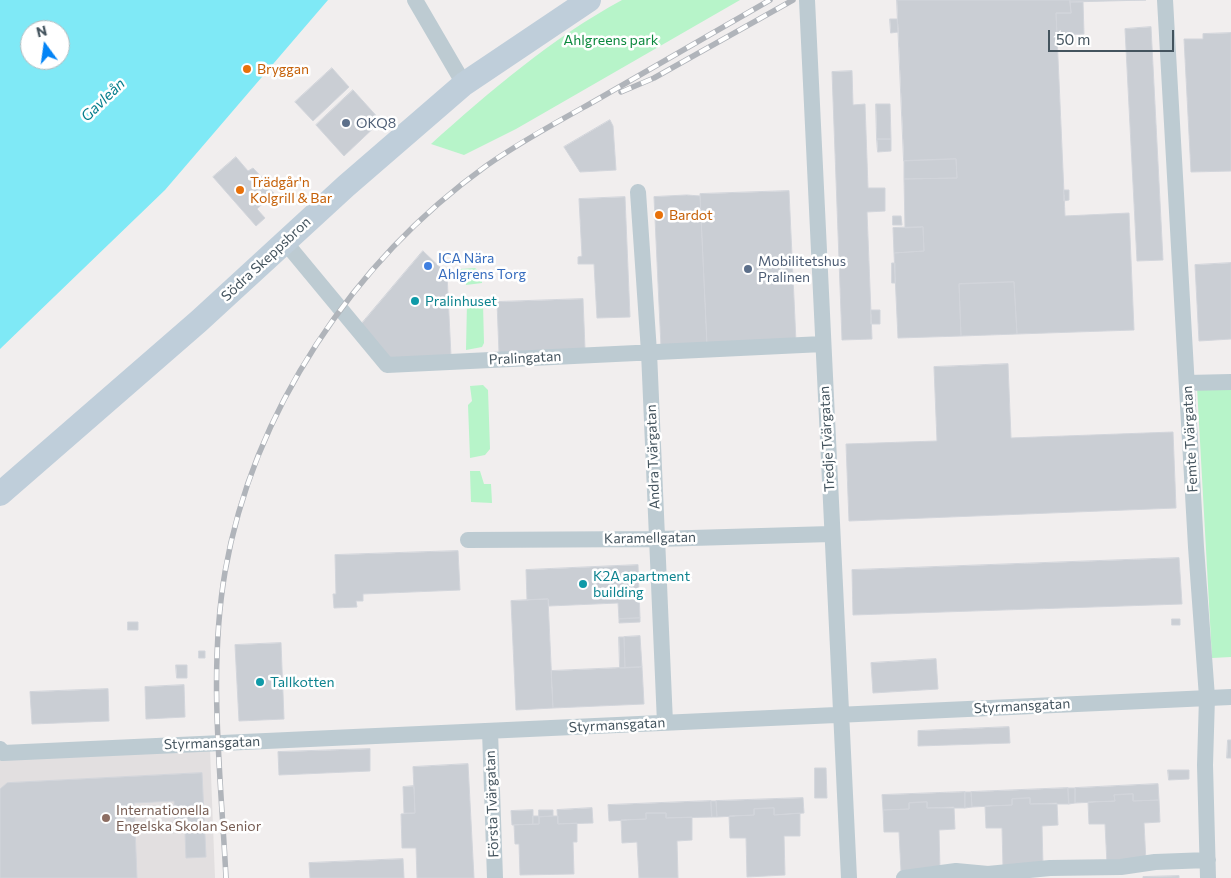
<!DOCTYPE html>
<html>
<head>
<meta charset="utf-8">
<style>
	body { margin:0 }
	#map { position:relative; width:1231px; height:878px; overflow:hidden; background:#f1eeee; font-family:Commissioner,sans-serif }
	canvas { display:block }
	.north { position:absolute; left:20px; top:20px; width:50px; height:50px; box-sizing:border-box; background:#fff; border:1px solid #b4bbbf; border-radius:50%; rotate:346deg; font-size:14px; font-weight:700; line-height:20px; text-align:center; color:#44545e }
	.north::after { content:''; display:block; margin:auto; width:18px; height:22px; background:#0384f6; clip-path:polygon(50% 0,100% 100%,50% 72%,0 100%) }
	.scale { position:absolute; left:1048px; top:30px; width:126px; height:22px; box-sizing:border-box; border:2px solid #44545e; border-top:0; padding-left:6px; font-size:15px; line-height:18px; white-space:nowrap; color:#44545e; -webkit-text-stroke:4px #fff; paint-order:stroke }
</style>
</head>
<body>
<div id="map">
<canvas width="1231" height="878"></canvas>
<div class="north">N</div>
<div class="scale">50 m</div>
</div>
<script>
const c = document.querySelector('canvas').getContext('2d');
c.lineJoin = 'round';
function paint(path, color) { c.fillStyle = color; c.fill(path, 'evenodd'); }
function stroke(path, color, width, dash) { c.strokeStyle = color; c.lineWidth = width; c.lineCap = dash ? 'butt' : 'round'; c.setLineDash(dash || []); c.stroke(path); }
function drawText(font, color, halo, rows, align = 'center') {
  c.font = font + ' Commissioner,sans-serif'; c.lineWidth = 5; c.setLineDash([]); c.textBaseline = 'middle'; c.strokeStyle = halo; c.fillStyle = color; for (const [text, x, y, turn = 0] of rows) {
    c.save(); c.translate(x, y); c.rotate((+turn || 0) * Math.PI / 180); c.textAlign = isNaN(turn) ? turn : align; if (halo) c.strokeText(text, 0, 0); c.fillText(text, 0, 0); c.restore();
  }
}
paint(new Path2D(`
	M210,749L215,878H0V757Z`), '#e2dfe0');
paint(new Path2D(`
	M622,0H740L516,129L464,155L431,144C490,91 552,38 622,0Z
	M475,268L482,273V283L466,285L465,273H460V269Z
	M478,301L483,303L484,343L482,347L466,350L467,302Z
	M483,385L488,390L490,449L485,455L470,458L468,405L472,401L470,386Z
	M1197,387H1231V657L1212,658Z
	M470,471H480L484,484H491L492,503L471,502Z`), '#b7f4c9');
paint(new Path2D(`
	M0,0H328L165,190L0,349ZM30,30H60V60H30Z`), '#7fe9f6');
const building = new Path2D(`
	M897,0H1070L1071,13H1056L1065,216L1129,213L1134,330L1017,334L1014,282L959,284L961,336L898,338L894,253L924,251L923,227L905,228L904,179L957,178L956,159L904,161Z
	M1070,0H1146L1070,2Z
	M1070,2H1083L1084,34L1057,35L1056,13H1071Z
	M890,19H897L898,32L891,33Z
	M1151,27L1163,260L1137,261L1125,29Z
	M1231,33V171L1191,172L1184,39H1203V34Z
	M332,68L349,87L313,121L295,102Z
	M852,71L853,105L865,104L868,188H885V211L867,212L872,339L842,340L832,72Z
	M353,90L381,121L344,156L316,125Z
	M876,104H890L891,139H877Z
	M610,120L613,126L616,170L580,172L564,147Z
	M877,139H891V151L878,152Z
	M236,157L248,171L253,168L268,184L267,187L274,193L257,209L265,218L256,226L213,177Z
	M956,159L957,178L904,179V161Z
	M1064,190H1069V200L1064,201Z
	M789,191L796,342L707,346L700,194Z
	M687,195L700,196L707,344L661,347L654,197Z
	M625,197L630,317L597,318L594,264H578V257L582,256L579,199Z
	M893,216H901L902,225H893Z
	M923,227L924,251L894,253L893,228Z
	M423,251L447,274L451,356L386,358L358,328Z
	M892,263H895V283H892Z
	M1231,263V339L1199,341L1195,265Z
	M1014,282L1017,334L961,336L959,284Z
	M583,299L585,349L499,353L497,302Z
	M871,310H880V324H871Z
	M1008,364L1011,438L1173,432L1176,508L849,521L846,444L937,441L934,367Z
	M458,551L460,590L363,594V601H356L357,607L334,608L333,594H336L335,555Z
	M1179,558L1182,604L853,615L852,570Z
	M638,565L640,618L619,619L618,603L549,606L548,599L527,600L526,570Z
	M548,599L553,708L516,710L511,601Z
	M640,618V622L619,623V619Z
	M1172,619H1180V625H1172Z
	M128,622H138V630H128Z
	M640,636L642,667L625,668L624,637Z
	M619,637H624L625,668H620Z
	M281,643L284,719L239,721L235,645Z
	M199,651H205V658H199Z
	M936,659L938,689L873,693L871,663Z
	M176,665H187V678H177Z
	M642,667L644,704L553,708L551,671Z
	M184,685L185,717L146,719L145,687Z
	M108,689L109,721L32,724L30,692Z
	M1009,727L1010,743L918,746V731Z
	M1228,740H1231V758H1227Z
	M370,749V771L279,775L278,752Z
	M468,764L474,878H417L416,848H402L401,814L415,813L413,767Z
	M815,768H826L827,798H815Z
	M1168,770H1189V779L1169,780Z
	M202,773L206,857L186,858L185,832H175L174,801L134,803L137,878H0V789L7,783Z
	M1158,784L1159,800L1133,801V794L1114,795L1115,801L1075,803V788Z
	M414,786L415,813H404L403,787Z
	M1068,788H1075V803L1069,804Z
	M1068,788L1069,804H1030V798L1012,799V805L972,807L971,792Z
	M965,792V808H927V802L909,803V809L883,810L882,795Z
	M965,792H971L972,807L965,808Z
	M1133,794V801L1159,800L1160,822L1144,823L1146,862L1107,864L1105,824H1089L1088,802L1115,801L1114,795Z
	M803,798L804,813L774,815V808L754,809V815L717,817L716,801Z
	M1030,798V804L1057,803L1058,825L1042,826L1043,866L1003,867L1002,828H986L985,806L1012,805V799Z
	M711,801H716L717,817H712Z
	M711,801L712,817L666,818V813H646V819L609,821L608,805Z
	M927,802V808L954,807L955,829L939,830L940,870L901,871L899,832H884L883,810L909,809V803Z
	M592,808L593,823L558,824L557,810Z
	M774,808V815L800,813V836H784L785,875L747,877L746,838H730L729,816L754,815V809Z
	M533,810V824L512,825L511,811Z
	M539,810H553V816L539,817Z
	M646,813H666V818L692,817V840L677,841L678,878H639L637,842L622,843L621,820L646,819Z
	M533,816H539V824H533Z
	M553,816H558V824L577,823V842H573L574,874L520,875L519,844H515L514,825L539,824V817Z
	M403,859L404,878H310L309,863Z
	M1179,876V878H1143V877Z`);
paint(building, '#caced4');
stroke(building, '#d2d5db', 1);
stroke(new Path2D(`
	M415,0L464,84
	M807,0L849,878
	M1165,0L1196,547L1207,697L1205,765L1208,878
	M638,192L649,352L665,723
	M285,242L387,365L823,344
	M1187,383L1231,382
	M468,540L657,539L831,534
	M490,731L495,878
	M0,749L3,753L1231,697
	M904,878L956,871L988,874L1050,868L1121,867L1155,862L1208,860`), '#bdcbd2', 16);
stroke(new Path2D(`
	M0,494L199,321L346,186L464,84L589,0`), '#bfceda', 24);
const rail = new Path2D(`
	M621,92L654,78L793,0
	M226,878C221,777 208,672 225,572C253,411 354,261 486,166C520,142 557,122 593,102C652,68 711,34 770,0`);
stroke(rail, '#b0b4ba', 5.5);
stroke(rail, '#fff', 4, [11]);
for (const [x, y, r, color] of [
	[247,69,5,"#e8710a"],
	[346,123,5,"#5c6f8a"],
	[240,190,5,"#e8710a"],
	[659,215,5,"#e8710a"],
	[428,266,5,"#3f7fe0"],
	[748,269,5,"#5c6f8a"],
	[415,301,5,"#0f9aa8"],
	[583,584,5,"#0f9aa8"],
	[260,682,5,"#0f9aa8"],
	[106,818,5,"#8d6e63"]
]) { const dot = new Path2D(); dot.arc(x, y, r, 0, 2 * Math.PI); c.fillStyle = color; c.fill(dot); stroke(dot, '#fff', 2); }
drawText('14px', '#0c893e', '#fff', [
	["Ahlgreens park",611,40]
]);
drawText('14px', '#c56008', '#fff', [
	["Bryggan",257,69],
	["Trädgår'n",250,182],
	["Kolgrill & Bar",250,198],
	["Bardot",669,215]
], 'left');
drawText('14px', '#4e5e75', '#fff', [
	["OKQ8",356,123],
	["Mobilitetshus",758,261],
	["Pralinen",758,277]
], 'left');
drawText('14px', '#366cbe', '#fff', [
	["ICA Nära",438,258],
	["Ahlgrens Torg",438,274]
], 'left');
drawText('14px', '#44545e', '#fff', [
	["Södra Skeppsbron",266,259,-43],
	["Pralingatan",525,358,-3],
	["Tredje Tvärgatan",827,439,-93],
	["Femte Tvärgatan",1190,439,-93],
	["Andra Tvärgatan",653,457,-92],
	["Karamellgatan",650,538,-1],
	["Styrmansgatan",1022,706,-3],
	["Styrmansgatan",617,725,-3],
	["Styrmansgatan",212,743,-2],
	["Första Tvärgatan",492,804,-92]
]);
drawText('14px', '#0d838f', '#fff', [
	["Pralinhuset",425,301],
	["K2A apartment",593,576],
	["building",593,592],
	["Tallkotten",270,682]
], 'left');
drawText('14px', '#785e54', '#fff', [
	["Internationella",116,810],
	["Engelska Skolan Senior",116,826]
], 'left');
drawText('italic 15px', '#047d8c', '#fff', [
	["Gavleån",103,100,-44]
]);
</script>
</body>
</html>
